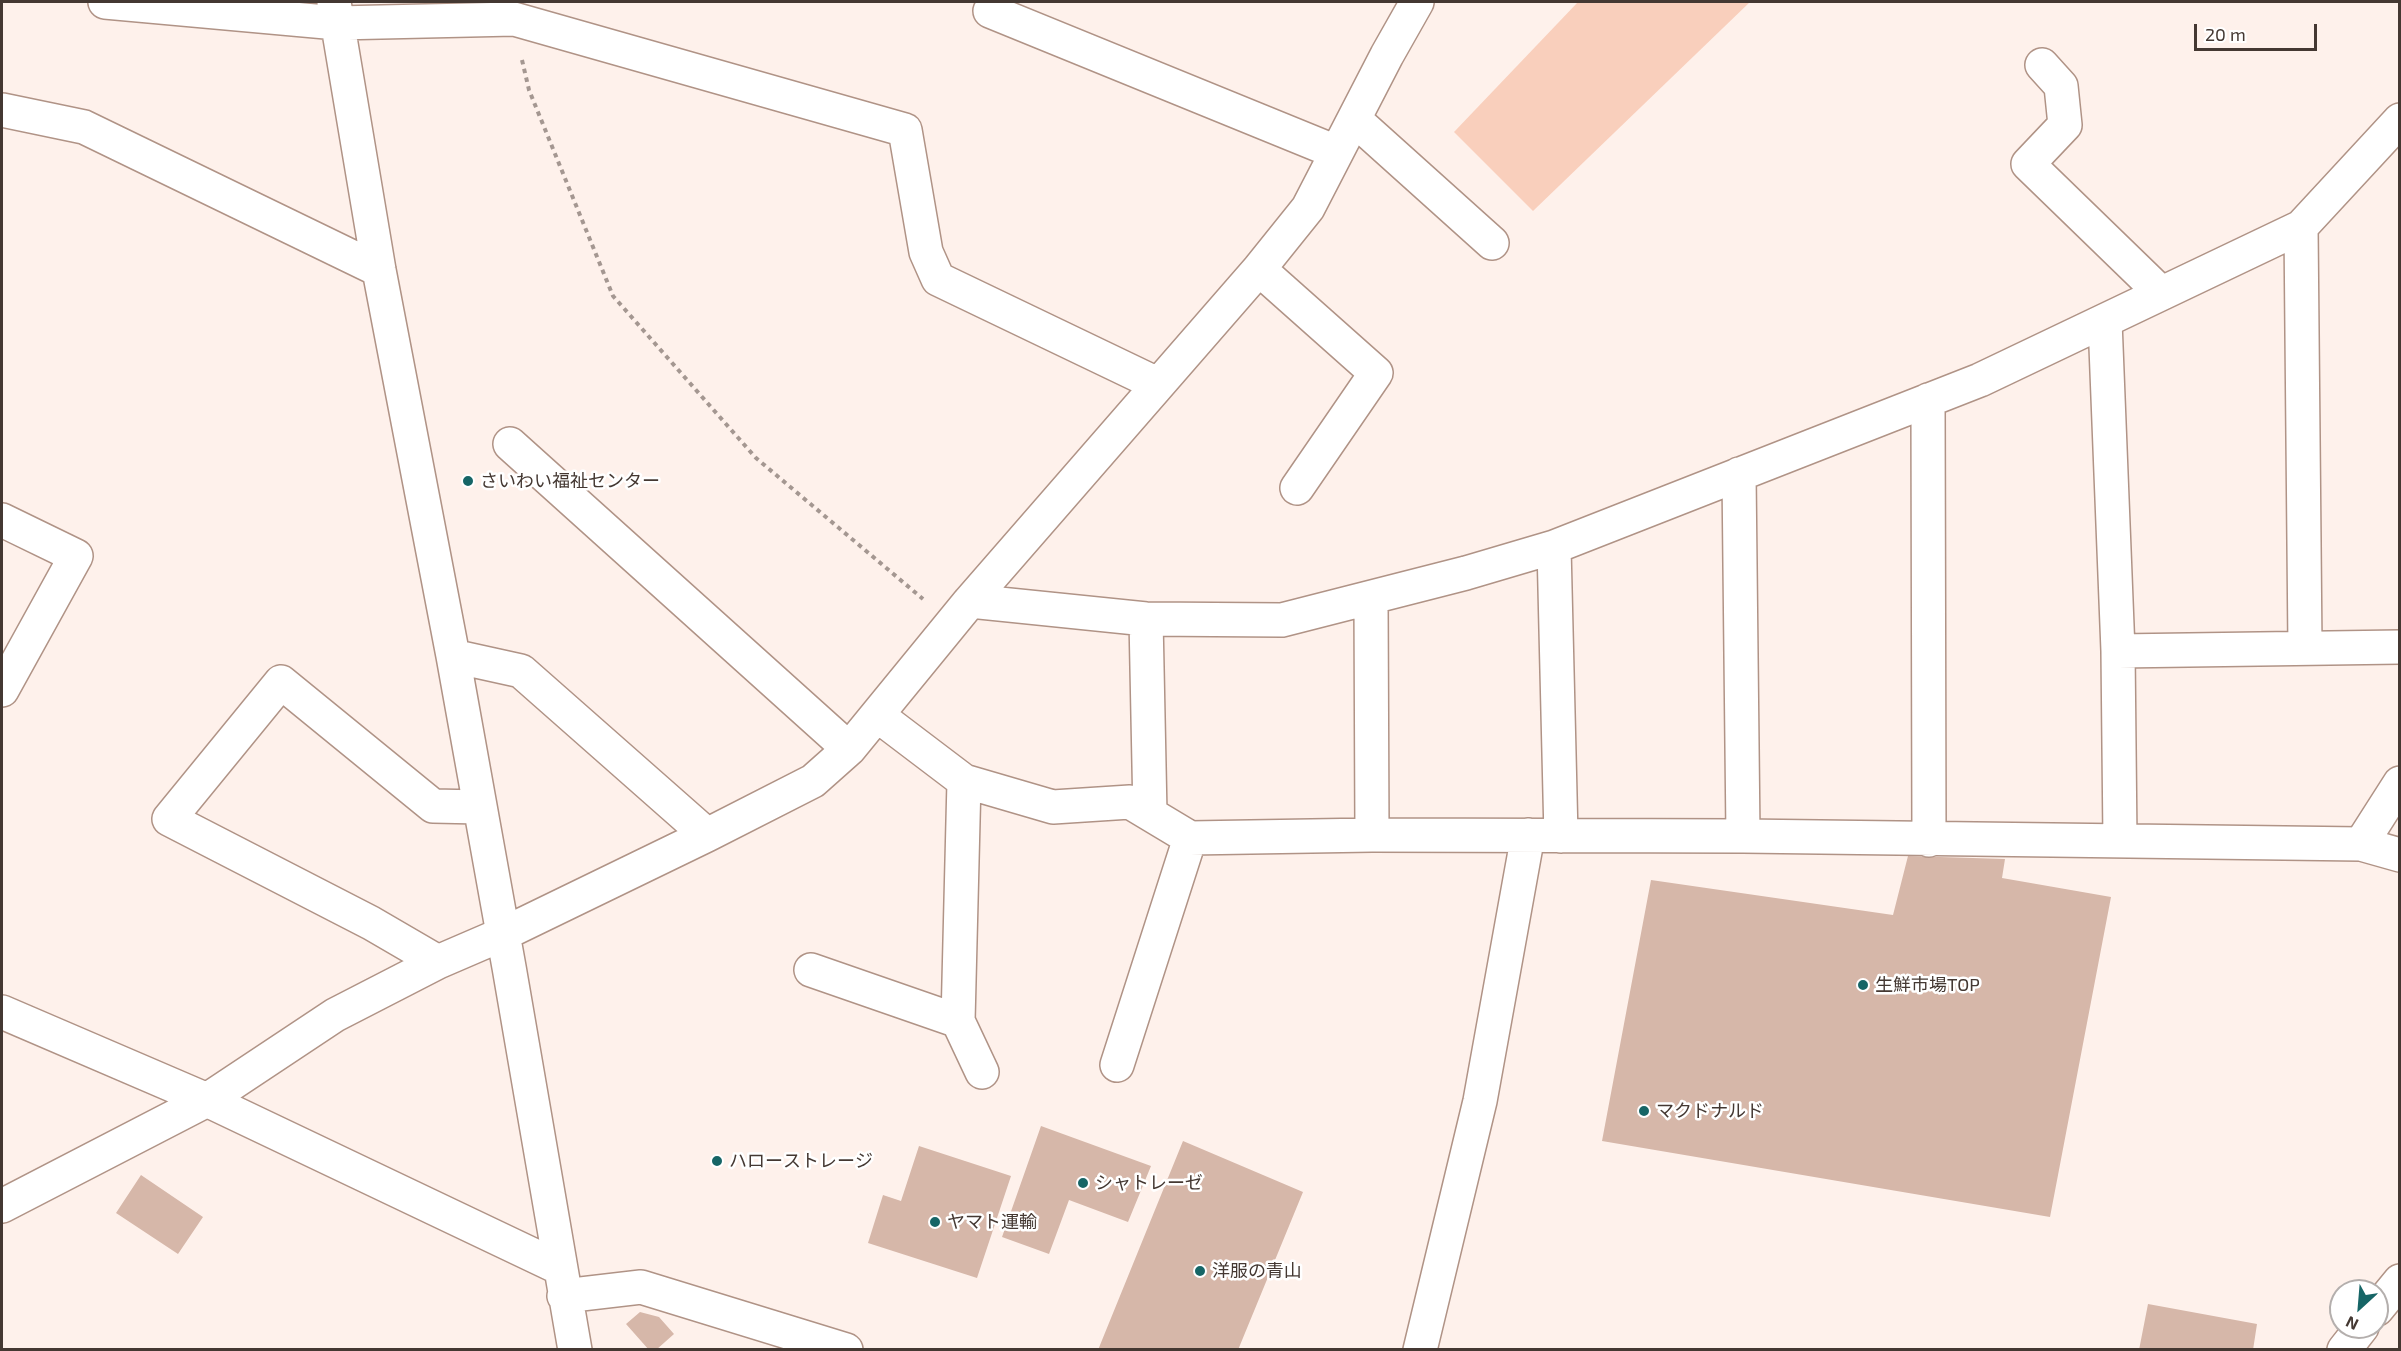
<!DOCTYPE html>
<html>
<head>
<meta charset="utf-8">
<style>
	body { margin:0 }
	#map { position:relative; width:2401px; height:1351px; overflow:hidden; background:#fef1eb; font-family:"Exo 2",sans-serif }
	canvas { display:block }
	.frame { position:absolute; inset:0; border:3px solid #443832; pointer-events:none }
	.north { position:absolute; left:2329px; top:1279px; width:60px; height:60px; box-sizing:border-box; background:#fff; border:2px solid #b4afad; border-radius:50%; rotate:206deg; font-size:16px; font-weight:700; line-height:24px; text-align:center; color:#443832 }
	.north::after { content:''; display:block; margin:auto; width:21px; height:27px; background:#166566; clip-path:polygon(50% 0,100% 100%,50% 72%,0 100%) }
	.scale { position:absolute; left:2194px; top:24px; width:123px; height:27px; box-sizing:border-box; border:3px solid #443832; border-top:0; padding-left:8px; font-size:18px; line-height:21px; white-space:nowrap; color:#443832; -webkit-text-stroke:4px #fff; paint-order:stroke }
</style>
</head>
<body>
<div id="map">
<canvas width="2401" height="1351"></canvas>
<div class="frame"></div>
<div class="north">N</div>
<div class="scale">20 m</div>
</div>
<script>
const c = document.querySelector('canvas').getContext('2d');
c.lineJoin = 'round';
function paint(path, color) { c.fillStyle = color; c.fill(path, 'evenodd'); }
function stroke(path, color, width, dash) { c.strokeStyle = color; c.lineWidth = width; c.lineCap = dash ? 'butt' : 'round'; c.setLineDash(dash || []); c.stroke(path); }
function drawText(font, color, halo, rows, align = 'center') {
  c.font = font + ' "Exo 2","Noto Sans JP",sans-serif'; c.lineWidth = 5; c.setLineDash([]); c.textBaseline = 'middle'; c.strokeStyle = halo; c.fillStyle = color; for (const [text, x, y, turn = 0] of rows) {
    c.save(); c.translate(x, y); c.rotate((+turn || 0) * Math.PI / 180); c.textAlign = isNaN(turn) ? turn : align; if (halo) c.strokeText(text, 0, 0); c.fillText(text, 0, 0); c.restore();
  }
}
paint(new Path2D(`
	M1578,2H1750L1533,211L1454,132Z`), '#f9cfbc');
paint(new Path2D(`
	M1908,856L2005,859L2002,878L2111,897L2050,1217L1602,1141L1651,880L1893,915Z
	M1041,1126L1151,1166L1128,1222L1069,1200L1049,1254L1002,1237Z
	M1183,1141L1303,1192L1238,1350H1098Z
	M919,1146L1011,1176L977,1278L868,1243L883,1195L901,1201Z
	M141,1175L203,1217L178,1254L116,1213Z
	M2148,1304L2257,1324L2253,1350H2139Z
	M640,1312L659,1317L674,1334L656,1350H649L626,1324Z`), '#d6b7a9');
const minor = new Path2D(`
	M105,2L337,23L514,19L905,130L926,252L938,279L1157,384
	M334,2L379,270L453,656L509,967L575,1350
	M990,11L1336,152
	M2042,65L2061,86L2065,125L2028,164L2161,293
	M2,110L84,127L379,270
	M1354,119L1492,243
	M2301,227L2305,648
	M1259,269L1376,373L1297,488
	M2105,321L2118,651L2120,841
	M1928,400L1929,840
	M510,444L849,749
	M1739,474L1743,836
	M2,520L76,556L2,690
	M1554,547L1561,836
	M1371,599L1372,835
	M970,601L1146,619L1282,620L1466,573L1554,547L1980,380L2301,227L2400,120
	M1146,619L1150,814
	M2118,651L2400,647
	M453,656L521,671L707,835
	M877,715L964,781L1053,807L1130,802L1190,838L1372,835L1743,836L2361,844L2400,855
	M964,781L958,1021L982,1072
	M2361,844L2400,783
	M438,962L371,923L169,819L281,682L433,806L480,807
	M811,970L958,1021
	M2,1012L207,1100L560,1268
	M1117,1065L1190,838
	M2,1206L207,1100L335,1015L438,962L503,934L707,835L813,781L849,749L970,601L1259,269L1308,208L1387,55L1417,2
	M564,1296L641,1287L846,1350
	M1420,1350L1480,1101L1528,835`);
const major = new Path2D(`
	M2377,1309L2400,1281
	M2344,1350L2362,1327`);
stroke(minor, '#b09386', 36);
stroke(major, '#b09386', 36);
stroke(new Path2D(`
	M522,60L529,90L613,296L756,458L923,599`), '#a49791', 4, [4.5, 4.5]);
stroke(minor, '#fff', 33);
stroke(major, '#fff', 33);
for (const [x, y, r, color] of [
	[468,481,6,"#166566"],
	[1863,985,6,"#166566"],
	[1644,1111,6,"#166566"],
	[717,1161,6,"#166566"],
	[1083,1183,6,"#166566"],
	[935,1222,6,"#166566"],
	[1200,1271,6,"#166566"]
]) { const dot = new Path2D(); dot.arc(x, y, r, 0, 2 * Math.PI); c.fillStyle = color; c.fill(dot); stroke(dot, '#fff', 2); }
drawText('18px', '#443832', '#fff', [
	["さいわい福祉センター",480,481],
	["生鮮市場TOP",1875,985],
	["マクドナルド",1656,1111],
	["ハローストレージ",729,1161],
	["シャトレーゼ",1095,1183],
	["ヤマト運輸",947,1222],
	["洋服の青山",1212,1271]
], 'left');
</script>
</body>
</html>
